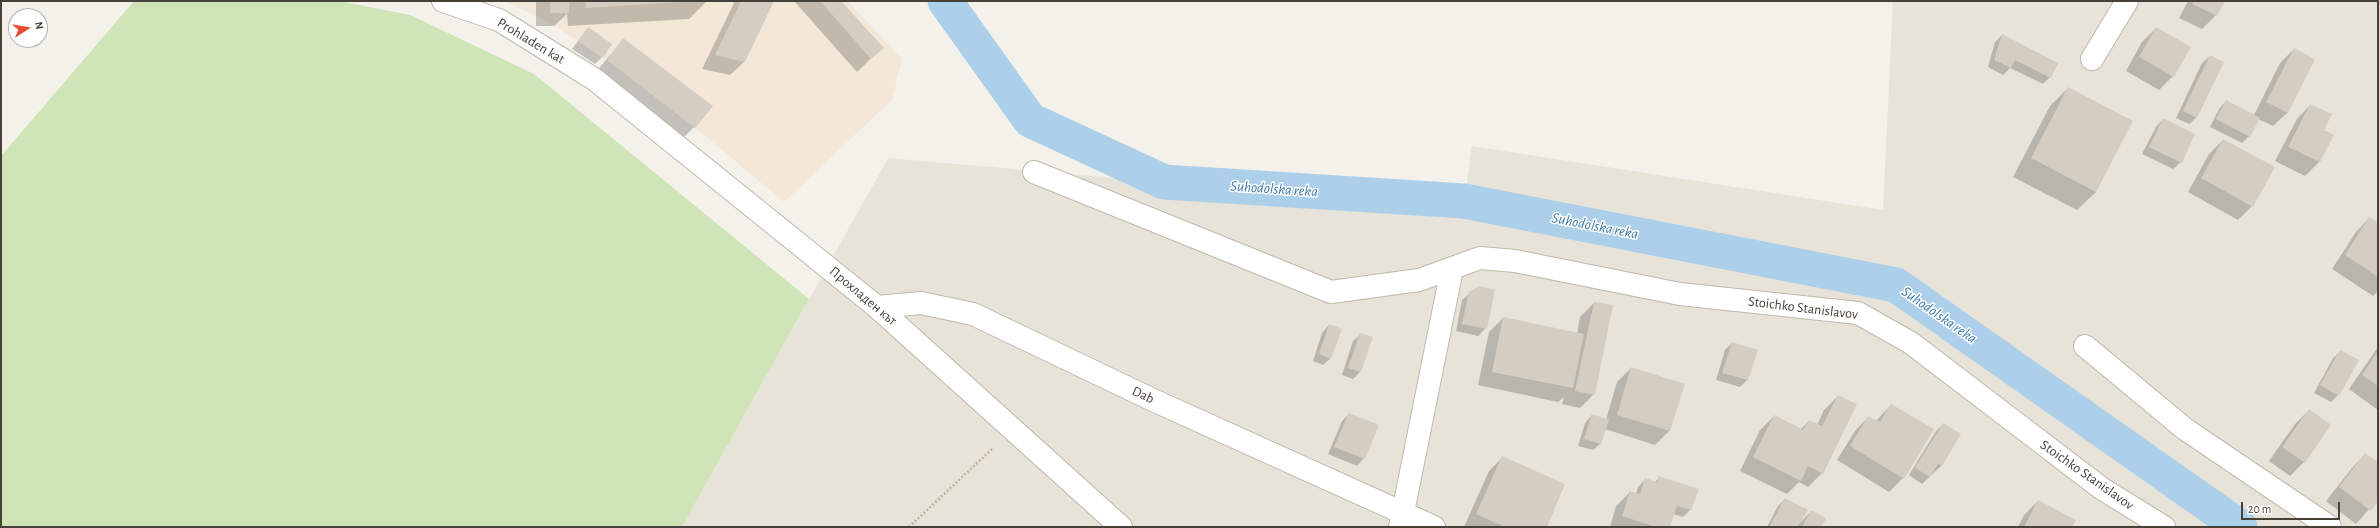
<!DOCTYPE html>
<html>
<head>
<meta charset="utf-8">
<style>
	body { margin:0 }
	#map { position:relative; width:2379px; height:528px; overflow:hidden; background:#f4f1ea; font-family:"Alegreya Sans",sans-serif }
	canvas { display:block }
	.frame { position:absolute; inset:0; border:2px solid #474239; pointer-events:none }
	.north { position:absolute; left:8px; top:8px; width:40px; height:40px; box-sizing:border-box; background:#fff; border:1px solid #b5b3b0; border-radius:50%; rotate:78deg; font-size:11px; font-weight:700; line-height:16px; text-align:center; color:#474239 }
	.north::after { content:''; display:block; margin:auto; width:14px; height:18px; background:#e64f2f; clip-path:polygon(50% 0,100% 100%,50% 72%,0 100%) }
	.scale { position:absolute; left:2241px; top:502px; width:99px; height:18px; box-sizing:border-box; border:2px solid #474239; border-top:0; padding-left:5px; font-size:12px; line-height:14px; white-space:nowrap; color:#474239; -webkit-text-stroke:3px #fff; paint-order:stroke }
</style>
</head>
<body>
<div id="map">
<canvas width="2379" height="528"></canvas>
<div class="frame"></div>
<div class="north">N</div>
<div class="scale">20 m</div>
</div>
<script>
const c = document.querySelector('canvas').getContext('2d');
c.lineJoin = 'round';
function paint(path, color) { c.fillStyle = color; c.fill(path, 'evenodd'); }
function stroke(path, color, width, dash) { c.strokeStyle = color; c.lineWidth = width; c.lineCap = dash ? 'butt' : 'round'; c.setLineDash(dash || []); c.stroke(path); }
function drawText(font, color, halo, rows, align = 'center') {
  c.font = font + ' "Alegreya Sans",sans-serif'; c.lineWidth = 3; c.setLineDash([]); c.textBaseline = 'middle'; c.strokeStyle = halo; c.fillStyle = color; for (const [text, x, y, turn = 0] of rows) {
    c.save(); c.translate(x, y); c.rotate((+turn || 0) * Math.PI / 180); c.textAlign = isNaN(turn) ? turn : align; if (halo) c.strokeText(text, 0, 0); c.fillText(text, 0, 0); c.restore();
  }
}
paint(new Path2D(`
	M1893,1H2378V527H682L888,158L1164,182L1464,201L1472,146L1883,210Z`), '#e7e3d9');
paint(new Path2D(`
	M504,1H848L902,59L892,100L784,202L704,135L607,60L545,20Z`), '#f3e8d8');
paint(new Path2D(`
	M134,1H339L410,15L534,74L809,299L682,527H1V156Z`), '#cfe4b7');
paint(new Path2D(`
	M536,1H707L689,19L568,26L567,14L554,26H536Z
	M735,1H773L744,62L730,75L702,69Z
	M794,1H840L882,48L857,72Z
	M2188,1H2224L2216,15L2202,29L2179,18Z
	M588,28L602,57L595,64L572,49Z
	M2156,28L2173,76L2159,90L2126,71L2142,42Z
	M2002,35L2050,77L2043,84L2010,68L2003,75L1988,67L1995,42Z
	M623,40L694,127L680,141L594,74Z
	M2294,49L2314,60L2287,113L2273,126L2258,119L2249,136L2242,143L2210,127L2219,109L2226,101L2254,115L2280,63Z
	M2210,56L2197,117L2189,124L2176,118L2202,63Z
	M2068,88L2096,192L2077,210L2013,177L2050,106Z
	M2310,105L2323,131L2332,135L2319,162L2305,176L2275,161L2297,119Z
	M2163,119L2181,162L2173,169L2142,154L2156,127Z
	M2223,140L2252,206L2238,220L2188,192L2209,154Z
	M2369,218L2378,224V291L2373,296L2332,269L2356,232Z
	M1470,293L1486,328L1478,336L1456,331L1462,300Z
	M1594,303V394L1580,408L1562,404L1564,397L1558,402L1478,385L1489,332L1503,318L1577,334L1580,317Z
	M1329,325L1331,358L1323,365L1313,361L1322,333Z
	M1361,334L1372,338L1360,372L1353,379L1342,375L1353,341Z
	M1732,343L1756,350L1747,380L1740,387L1716,380L1725,350Z
	M2378,347V410L2349,389Z
	M2341,351L2338,395L2331,402L2314,393L2333,358Z
	M1631,368L1683,385L1669,431L1655,445L1605,429L1601,443L1593,450L1578,446L1585,423L1592,415L1606,420L1617,382Z
	M1838,396L1822,473L1808,487L1799,482L1787,494L1740,471L1760,430L1774,416L1801,429L1809,421L1817,425L1824,410Z
	M1891,405L1932,430L1903,478L1889,492L1837,460L1855,431L1868,417L1876,421Z
	M2309,410L2330,425L2304,462L2290,476L2269,461L2295,424Z
	M1349,414L1364,458L1357,466L1328,454L1342,421Z
	M1943,424L1960,435L1941,466L1922,484L1909,475L1936,431Z
	M2365,454L2378,463V499L2356,524L2326,501L2352,468Z
	M1503,457L1545,527H1464L1489,471Z
	M1659,478L1697,490L1690,510L1683,517L1673,514L1669,527H1610L1616,506L1630,492L1636,494L1638,487L1646,479L1655,482Z
	M1785,499L1801,522L1811,511L1821,527H1767L1778,506Z
	M2038,501L2071,527H2018L2024,515Z`), '#0003');
stroke(new Path2D(`
	M945,1L1030,120L1164,182L1464,201L1896,285L2240,527`), '#add0ea', 35);
paint(new Path2D(`
	M550,1H569V13H550Z
	M585,1H681V2L586,8Z
	M741,1H774L745,62L715,55Z
	M820,1H841L884,48L871,59Z
	M2194,1H2225L2217,16L2192,4Z
	M588,27L612,44L603,58L578,41Z
	M2156,27L2191,47L2174,77L2139,57Z
	M2002,34L2058,63L2051,78L2015,60L2011,68L1994,60Z
	M623,38L713,106L695,128L607,60Z
	M2294,48L2315,59L2288,113L2266,102Z
	M2210,55L2224,62L2197,118L2183,111Z
	M2068,87L2133,121L2096,192L2031,158Z
	M2226,100L2260,118L2250,137L2216,119Z
	M2310,104L2332,114L2324,130L2334,135L2320,162L2288,147Z
	M2163,118L2195,134L2182,163L2149,147Z
	M2223,139L2275,167L2253,207L2201,178Z
	M2369,217L2378,222V277L2345,255Z
	M1479,286L1495,290L1487,329L1462,324L1469,292Z
	M1594,302L1613,305L1595,395L1575,391Z
	M1503,317L1584,334L1573,388L1492,372Z
	M1329,324L1342,329L1331,359L1319,354Z
	M1360,333L1373,337L1361,372L1348,368Z
	M1732,342L1758,350L1748,380L1722,373Z
	M2340,350L2359,360L2339,396L2320,385Z
	M2378,351V386L2362,375Z
	M1631,367L1685,384L1670,431L1617,415Z
	M1838,395L1857,404L1823,474L1808,466L1801,481L1753,457L1774,415L1803,430L1809,420L1822,426Z
	M1891,404L1934,429L1904,479L1850,446L1868,416L1880,422Z
	M2309,409L2331,425L2305,463L2282,447Z
	M1349,413L1379,425L1365,459L1334,447Z
	M1592,414L1609,420L1601,444L1584,439Z
	M1943,423L1961,434L1942,466L1938,464L1930,477L1915,468Z
	M2365,453L2378,462V501L2371,511L2339,487Z
	M1502,456L1565,484L1547,527H1505L1476,514Z
	M1659,476L1699,489L1691,510L1677,506L1670,527H1655L1622,516L1630,491L1640,494L1645,478L1657,482Z
	M1785,498L1808,510L1798,527H1769Z
	M2038,500L2076,520L2072,527H2024Z
	M1811,510L1826,518L1822,527H1802Z`), '#d4cdc1');
const minor = new Path2D(`
	M443,1L499,20L594,79L877,307L1121,527
	M2092,59L2127,1
	M1034,172L1331,292L1419,280L1480,258L1515,261L1680,294L1858,313L1911,343L2101,488L2164,527
	M877,307L921,303L973,314L1153,400L1434,527
	M2085,346L2185,429L2330,527
	M1400,527L1452,269`);
stroke(minor, '#beb9ae', 24);
stroke(new Path2D(`
	M909,527L992,449`), '#bfb5a0', 2.5, [2, 2]);
stroke(minor, '#fff', 22);
drawText('14px', '#474239', '#fff', [
	["Prohladen kat",531,41,31],
	["Прохладен кът",863,296,40],
	["Stoichko Stanislavov",1803,308,7],
	["Dab",1143,395,25],
	["Stoichko Stanislavov",2087,475,35]
]);
drawText('italic 15px', '#3c79a9', '#fff', [
	["Suhodolska reka",1274,189,4],
	["Suhodolska reka",1595,226,11],
	["Suhodolska reka",1939,315,35]
]);
</script>
</body>
</html>
